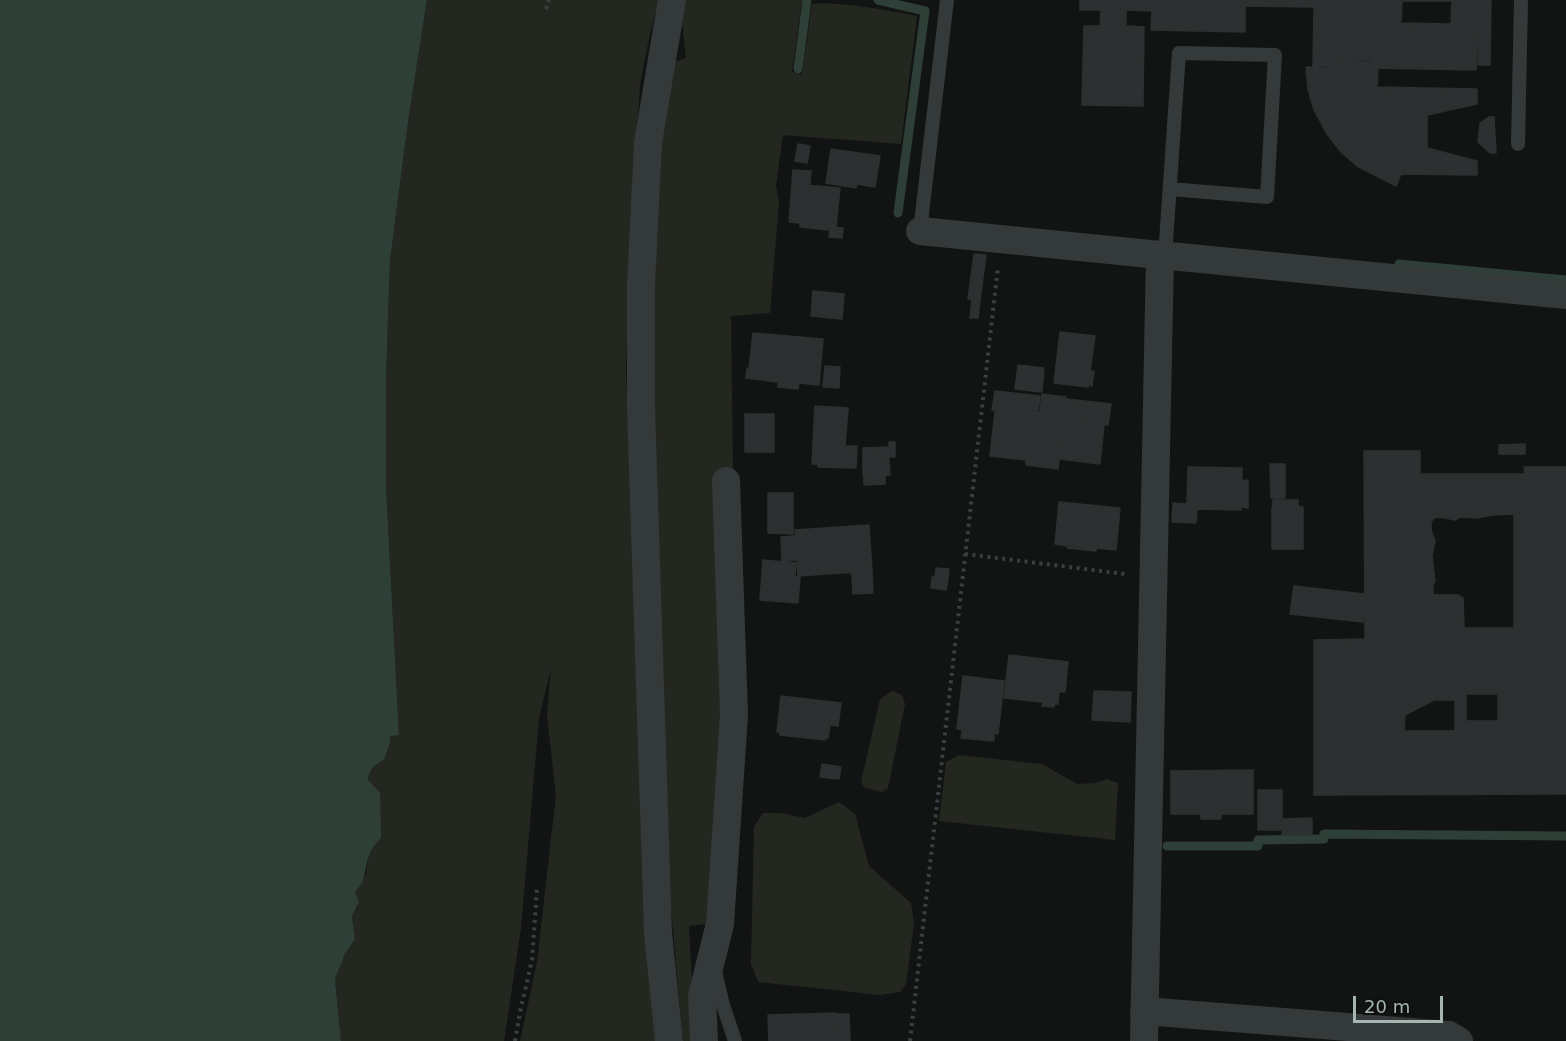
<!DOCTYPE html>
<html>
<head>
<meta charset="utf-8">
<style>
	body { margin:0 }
	#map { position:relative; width:1566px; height:1041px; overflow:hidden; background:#121414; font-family:"DejaVu Sans",sans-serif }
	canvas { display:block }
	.scale { position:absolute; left:1353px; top:996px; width:90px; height:27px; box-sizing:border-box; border:3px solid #a4b5b2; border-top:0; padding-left:8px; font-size:18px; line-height:21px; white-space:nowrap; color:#a4b5b2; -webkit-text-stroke:4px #0e0f0f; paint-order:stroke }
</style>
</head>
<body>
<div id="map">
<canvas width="1566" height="1041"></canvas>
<div class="scale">20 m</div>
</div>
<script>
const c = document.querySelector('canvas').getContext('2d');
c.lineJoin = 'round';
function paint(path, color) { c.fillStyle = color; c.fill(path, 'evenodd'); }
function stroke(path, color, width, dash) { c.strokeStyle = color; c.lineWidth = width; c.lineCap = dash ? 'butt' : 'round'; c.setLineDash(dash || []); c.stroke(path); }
paint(new Path2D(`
	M427,0H659L650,34L640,84L629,269L626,372L647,933L658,1041H520L537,962L556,795L547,716L551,669L539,718L521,928L504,1041H341L335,979L345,954L355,939L352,916L358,905L355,893L366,874L368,858L373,847L381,838L371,786C363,773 373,766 384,760L390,743V736L399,734L386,486V381L390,260L409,115Z
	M685,0H802L792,72L802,75L812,4C831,0 894,11 917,16L901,144L783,135L776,185L779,202L770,313L731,316L733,475L728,716L713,923L689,926L695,1041H683L671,908L651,368L659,155L671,63L686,58L681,12Z
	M892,691L902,695L905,704L888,788L882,792L865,788L861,782L880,699Z
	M959,755L1042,764L1077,784L1096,783L1107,779L1118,783L1115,840L939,821L946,762Z
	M839,802L855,814L869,866L911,903L914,923L906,984L900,992L880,995L758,982L751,964L754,827L763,813H781L805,818Z`), '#24271f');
paint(new Path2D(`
	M0,0H427L409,115L390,260L386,381V486L399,735L390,736V743L384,760C374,765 369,769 368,780L380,793L381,838L373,847L368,858L363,881L355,893L359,902L352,916L355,939L345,954L335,979L341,1041H0Z`), '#2e3f38');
stroke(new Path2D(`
	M878,0L925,11L898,213
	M798,69L807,0
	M1399,264L1566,280
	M1167,846H1258V840L1324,839V834L1566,836`), '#2e3f38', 9);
const building = new Path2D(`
	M1080,0H1478L1476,70L1372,68V60H1327V66H1313L1314,7L1245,6V32L1151,30L1152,11L1126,10V26L1144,27L1143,106L1082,105L1084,26H1100L1101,10H1080ZM1402,1H1452L1451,24L1401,23Z
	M1479,0H1491L1490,65H1478Z
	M1328,61L1371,62V69H1378L1377,87L1477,89V104L1427,115V148L1477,161V175L1401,174L1396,186L1357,166L1341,152L1327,134L1314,110L1308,89L1306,67L1328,68Z
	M1489,117H1494L1496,153H1490L1478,142L1480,123Z
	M798,144L810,146L807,163L795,161Z
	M831,149L880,156L875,187L857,184L856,188L826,183Z
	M793,170L811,171L810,184L792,183Z
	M792,184L840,188L836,227L828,226V230L800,227V223L789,222Z
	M830,227L843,228L842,238L829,237Z
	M974,254L986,255L980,300L968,299Z
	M813,291L844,294L842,319L811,316Z
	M972,300L980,301L978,318H970Z
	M1060,332L1095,336L1090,371H1094L1092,386L1089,385L1088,387L1054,383Z
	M753,333L823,339L819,385L799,383L798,389L778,387V382L746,378L747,368L749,369Z
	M1018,365L1044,368L1042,392L1015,389Z
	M825,366L840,367L839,388L823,387Z
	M995,391L1040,396L1038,410L1031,409L1030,415L992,410Z
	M1042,394L1066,397L1064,414L1040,411Z
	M1067,399L1111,404L1108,425L1064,420Z
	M815,406L848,408L845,446H857L856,468L818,467V464H812Z
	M1032,411L1064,414L1058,469L1026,465V460L990,456L995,412L1031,416Z
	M745,414H774V452H745Z
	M1065,420L1104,425L1100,464L1060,459Z
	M889,442H895V457H889Z
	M1525,444V454H1499V445Z
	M888,447L890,475L863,476V448Z
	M1364,451H1420V474H1525L1524,467H1566V794L1314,795V640L1365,639ZM1514,514V628H1464L1463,598L1458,595H1433V585L1435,581L1432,556L1435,541L1431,530V522L1434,518L1441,517L1455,520L1460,517L1477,518L1493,515ZM1466,694H1498V721H1466ZM1434,700H1455V731H1404L1405,715Z
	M1270,464H1285V498H1271Z
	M1188,467L1242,468V481L1248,480V508L1241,507V510L1197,509L1196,523L1172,522L1173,503L1187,504Z
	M885,476V484L864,485V477Z
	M768,493H793V534L768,533Z
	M1273,500H1298V506H1273Z
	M1059,502L1120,508L1116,550L1096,548V551L1067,548L1068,546L1055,544Z
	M1272,507H1303V549H1272Z
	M869,525L872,571L798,576L795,530Z
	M795,536L796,560L782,561L781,537Z
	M763,560L796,563L795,577H800L798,603L760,600Z
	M936,568L949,569L948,578L935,577Z
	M872,572L873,593L853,594L852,573Z
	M932,577L948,579L946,590L931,588Z
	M1294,586L1364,594L1363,622L1290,614Z
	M1009,655L1068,662L1065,692H1059L1058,704H1054V707L1042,706L1043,702L1004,698Z
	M963,676L1004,681L998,734L957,729Z
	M1094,691L1131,692L1130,722L1092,720Z
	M781,696L841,703L838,726L830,725L828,738H825V740L780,735V732H777Z
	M962,730L994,734V741L961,738Z
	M822,764L841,767L839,779L820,777Z
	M1253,770V814H1221V819H1201V814H1171V771Z
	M1258,790H1282V830H1258Z
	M1312,818V835H1282L1283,819Z
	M836,1013L837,1041H769L768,1015Z
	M837,1014H849L850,1041H838Z`);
paint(building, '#2d3030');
stroke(building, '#2c3030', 1.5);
stroke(new Path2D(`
	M546,9L549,0
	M965,554L1125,574
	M515,1041L520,1012L532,960L537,888
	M910,1041L998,267`), '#3a403f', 4, [3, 4.5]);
stroke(new Path2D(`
	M1518,144L1521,0
	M920,231L947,0
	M1165,256L1179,53L1275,55L1267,197L1170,189
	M715,971L723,1005L735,1041`), '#343939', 14);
stroke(new Path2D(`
	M920,231L1160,255
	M1144,1011L1449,1035L1459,1041
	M669,1041L658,933L641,408V285L648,143L672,0
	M704,1041L702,996L720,924L734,715L726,481
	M1144,1041L1160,255L1566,295`), '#343939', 28);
</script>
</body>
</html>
